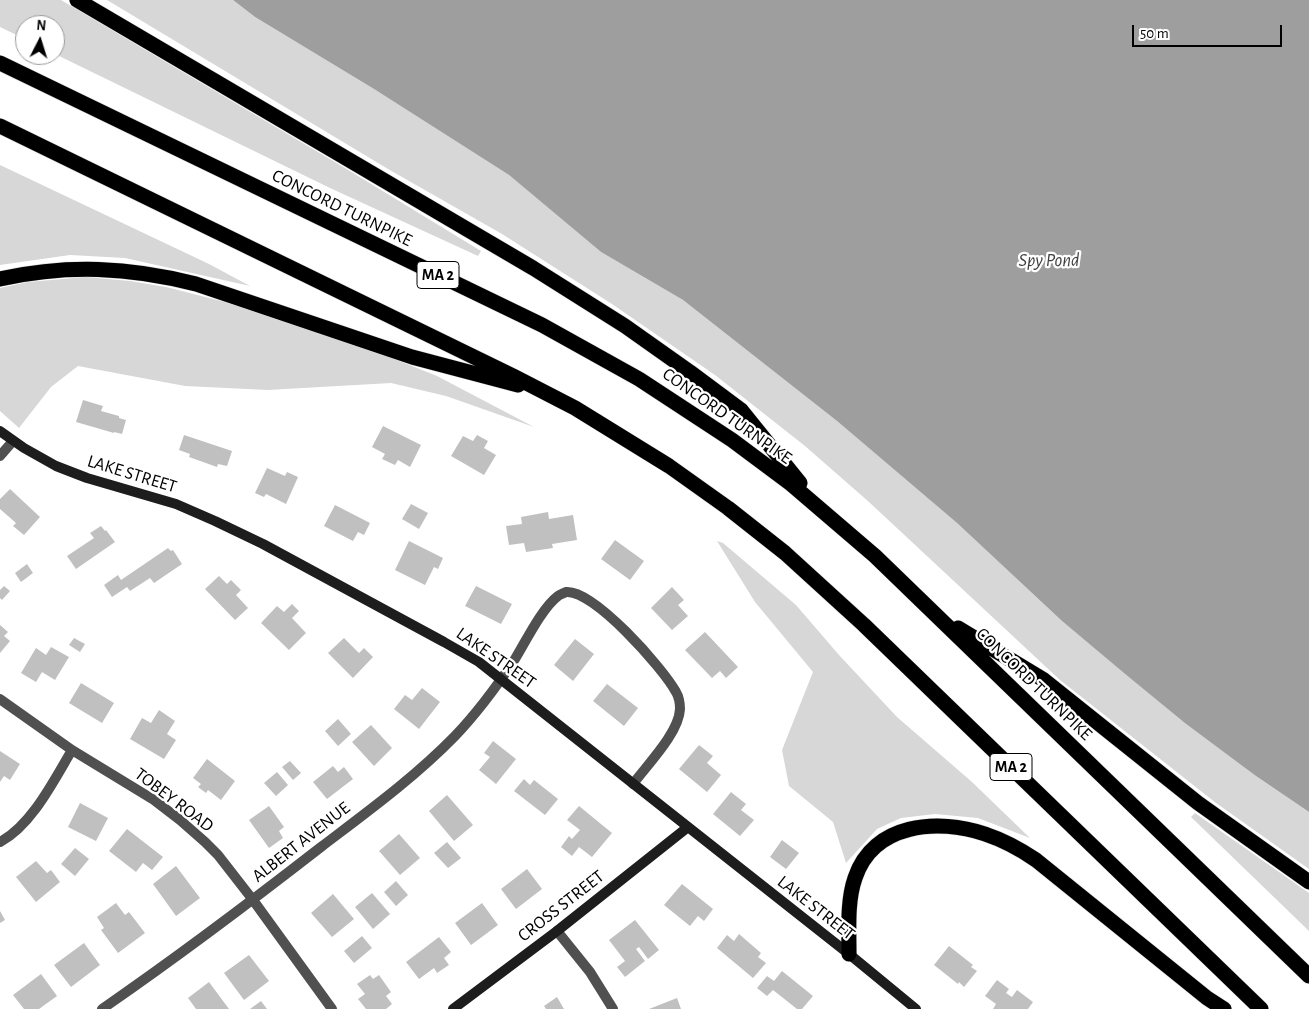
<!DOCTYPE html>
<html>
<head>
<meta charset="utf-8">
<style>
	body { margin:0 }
	#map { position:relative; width:1309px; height:1009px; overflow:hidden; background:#fff; font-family:"Alegreya Sans",sans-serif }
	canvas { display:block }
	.north { position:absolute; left:15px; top:15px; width:50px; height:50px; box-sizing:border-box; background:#fff; border:1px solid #999; border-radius:50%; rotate:5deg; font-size:14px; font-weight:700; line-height:20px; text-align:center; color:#000 }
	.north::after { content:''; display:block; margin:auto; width:18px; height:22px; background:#000; clip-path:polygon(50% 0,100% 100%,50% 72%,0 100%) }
	.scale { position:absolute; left:1132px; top:25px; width:150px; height:22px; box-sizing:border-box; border:2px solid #000; border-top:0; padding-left:6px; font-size:15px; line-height:18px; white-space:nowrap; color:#000; -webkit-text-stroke:4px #fff; paint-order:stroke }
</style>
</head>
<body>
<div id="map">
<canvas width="1309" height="1009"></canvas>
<div class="north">N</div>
<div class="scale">50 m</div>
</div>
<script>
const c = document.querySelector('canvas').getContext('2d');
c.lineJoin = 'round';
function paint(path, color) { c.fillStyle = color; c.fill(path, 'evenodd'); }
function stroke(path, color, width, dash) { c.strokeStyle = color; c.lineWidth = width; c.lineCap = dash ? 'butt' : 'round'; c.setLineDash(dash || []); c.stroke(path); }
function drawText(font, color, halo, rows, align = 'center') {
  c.font = font + ' "Alegreya Sans",sans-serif'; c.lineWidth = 4.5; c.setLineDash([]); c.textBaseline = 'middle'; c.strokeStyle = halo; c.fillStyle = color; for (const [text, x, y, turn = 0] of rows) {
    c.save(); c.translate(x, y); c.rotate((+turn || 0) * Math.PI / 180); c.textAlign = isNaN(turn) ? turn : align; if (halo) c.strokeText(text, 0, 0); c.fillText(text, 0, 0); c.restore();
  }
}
paint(new Path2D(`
	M0,0H61L345,168L481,251L478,256L330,188L55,54V25H25V39L0,27Z
	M107,0H233L255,17L374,89L509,175L601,252L683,300L837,421L957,523L1062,621L1121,670L1256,776L1309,812V869L1216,803L1060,680L869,502L805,446L715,375L612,304L502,234L388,169Z
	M0,165L209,264L250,286L125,258L70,255L0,265Z
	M86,277L130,281L166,287L225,302L377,352L437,376L534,427L446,396L391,383L268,390L185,386L78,366L51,387L19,428L0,411V288L28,282Z
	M717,541L723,543L796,605L839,655L897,717L972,782L1030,838L978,818L935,814L901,818L877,829L846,863L833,822L789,786L782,750L813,672L755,602Z
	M1195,813L1309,893V931L1191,817Z`), '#d7d7d7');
paint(new Path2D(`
	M233,0H1309V812L1256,776L1185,723L1124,673L1062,621L957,523L837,421L683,300L601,252L509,175L374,89L255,17Z`), '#9e9e9e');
paint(new Path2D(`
	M83,400L103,406L101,411L119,416V418L126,420L122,434L114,432V433L76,422Z
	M383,426L421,445L410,467L398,460L395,465L382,459L385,454L372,447Z
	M184,435L232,451L227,466L218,464L217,467L189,457L190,454L179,450Z
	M477,435L488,441L484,448L496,455L484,475L451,456L463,436L473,441Z
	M267,468L285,476L287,472L298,477L286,504L266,494L264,497L255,493Z
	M10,489L40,517L24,535L13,526L16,523L0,509V499Z
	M411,504L428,513L419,529L402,519Z
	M335,505L370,523L364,535L358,532L353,541L324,526Z
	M548,512L549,519L573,515L577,540L552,544L553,548L526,552L524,543L509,545L506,526L522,524L521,517Z
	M101,526L105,531L106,530L115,542L76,569L67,556L94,538L90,533Z
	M615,540L644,561L630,580L601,559Z
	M409,541L443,558L438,569L434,567L425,585L395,570Z
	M168,548L171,551L173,550L182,564L154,583L150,578L130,591L127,587L112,597L104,585L118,575L121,580Z
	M27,564L33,573L21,582L15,573Z
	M219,576L227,584L231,580L241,590L236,595L248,608L235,620L205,589Z
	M4,586L10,591L2,600L0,598V590Z
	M476,586L512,604L501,624L465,606Z
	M672,587L684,600L678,605L688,616L672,630L651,608Z
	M292,604L299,611L292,618L306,633L289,650L261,623L277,606L284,612Z
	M0,625L8,632L4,636L10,641L0,653Z
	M705,632L738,667L726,678L720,671L712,678L685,650Z
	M74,638L85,644L80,652L69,645Z
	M344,638L359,653L364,648L373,657L353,678L328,653Z
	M575,639L594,654L573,681L554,665Z
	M51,647L69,657L55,680L42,672L36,682L21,673L36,648L46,655Z
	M81,683L114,703L102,723L69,703Z
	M607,684L638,708L624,726L593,701Z
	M422,688L440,702L419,729L394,709L405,695L412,700Z
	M159,710L175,721L167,734L176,740L164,759L130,739L142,718L151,723Z
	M338,719L351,734L338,746L325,731Z
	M371,725L392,748L374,766L352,742Z
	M493,741L516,759L496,784L479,770L490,757L484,753Z
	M699,745L713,756L707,763L721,775L707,792L679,769Z
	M0,751L20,764L10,780L4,776L0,782Z
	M207,759L235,781L221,800L208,790L206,793L198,787L201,784L193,778Z
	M290,761L301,773L293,780L282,767Z
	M333,766L338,772L344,767L353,779L327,799L313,782Z
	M277,772L288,785L276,796L264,783Z
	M524,779L530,785L534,780L558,799L545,815L514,791Z
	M731,792L746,804L741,810L754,820L740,836L713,814Z
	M447,795L473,825L454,841L429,811Z
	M80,803L108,818L96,841L68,827Z
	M269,806L284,827L279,831L283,838L269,848L249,820Z
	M579,806L612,833L592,857L579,847L572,856L561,847L569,836L572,839L580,830L567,820Z
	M127,829L163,857L152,870L143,863L136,872L109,851Z
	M399,834L420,858L400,875L379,851Z
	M782,840L799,853L786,869L770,857Z
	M447,842L461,858L448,868L434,853Z
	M75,848L89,859L75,876L61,864Z
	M36,861L47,873L51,870L60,882L36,902L16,877Z
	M176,866L200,898L176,916L153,884Z
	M527,869L542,889L516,909L501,889Z
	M396,881L408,895L396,906L384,892Z
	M682,884L713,909L704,921L698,916L690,926L664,905Z
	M372,893L390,914L373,929L355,907Z
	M333,894L354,919L332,937L311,913Z
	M116,903L125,915L129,912L145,933L118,953L101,930L104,928L97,917Z
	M482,903L498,925L471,945L455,923Z
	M0,911L5,920L0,923Z
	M635,920L659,950L648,959L639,947L636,949L645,961L625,977L617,967L625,961L609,940Z
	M739,934L761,953L758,957L766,963L753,978L717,948L727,935L734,941Z
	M362,936L372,948L354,963L344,951Z
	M439,937L451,952L444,958L449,965L437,973L434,968L419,979L406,962Z
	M84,943L100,965L71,987L54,965Z
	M949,946L973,965L971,967L977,971L964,987L959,982L958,984L934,965Z
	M249,955L269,981L244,1000L224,973Z
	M782,971L813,996L802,1009H797L773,990L767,996L757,988L767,976L774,981Z
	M41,974L57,996L39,1009H24L13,995Z
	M370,975L373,979L379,975L391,992L386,996L392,1004L386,1009H366L358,999L365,994L357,984Z
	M997,980L1009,989L1006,993L1012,997L1017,990L1033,1002L1028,1009H993L996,1004L985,996Z
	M209,982L229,1009H196L188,998Z
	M557,997L564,1009H546L544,1006Z
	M677,998L681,1009H649Z
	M261,1001L267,1009H250Z`), '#c0c0c0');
const highway = new Path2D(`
	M77,0L533,268L625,326L690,372L741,410L800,483
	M0,63L542,325L639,379L732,440L791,484L875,556L1309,976
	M0,126L513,376L575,408L669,466L728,508L785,553L864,625L1261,1009
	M0,279C68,264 129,267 196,284L412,357L518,385
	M958,628L1044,680L1198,803L1309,882
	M849,954C849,929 847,901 855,878C873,823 938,818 985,834C1003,840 1020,849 1036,860L1207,998L1224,1009`);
stroke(highway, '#dbdbdb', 16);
stroke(new Path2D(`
	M0,456L13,441
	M0,699L72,750L154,800L180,820L205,842L218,855L253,900L332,1009
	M0,842C32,825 54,780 72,750
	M557,931L590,972L613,1009
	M102,1009C176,958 249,903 321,847C367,812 414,778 455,736C477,713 497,686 515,659C526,641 542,608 558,596C559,595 564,593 566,592C593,589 663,668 676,692C679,697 680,703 680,709C679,733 647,765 633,784`), '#505050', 10);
stroke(new Path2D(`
	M0,431L24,448L56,466L87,478L176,504L215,521L263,544L444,642L479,662L849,954L916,1009
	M453,1009L557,931L688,827`), '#1d1d1d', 10);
stroke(highway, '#000', 15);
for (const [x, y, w] of [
	[438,275,42],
	[1011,767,42]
]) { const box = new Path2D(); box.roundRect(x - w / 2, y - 13.5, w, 27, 4); c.fillStyle = '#fff'; c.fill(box); stroke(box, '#000', 1); }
drawText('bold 16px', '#000', null, [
	["MA 2",438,275],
	["MA 2",1011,767]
]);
drawText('18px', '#000', '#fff', [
	["CONCORD TURNPIKE",342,208,26],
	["CONCORD TURNPIKE",727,416,35],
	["LAKE STREET",132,474,17],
	["LAKE STREET",496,658,35],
	["CONCORD TURNPIKE",1034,684,44],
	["TOBEY ROAD",174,800,37],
	["ALBERT AVENUE",301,842,-38],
	["CROSS STREET",561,906,-38],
	["LAKE STREET",816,908,38]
]);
drawText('italic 19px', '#3f3f3f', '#fff', [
	["Spy Pond",1049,260]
]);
</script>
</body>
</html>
